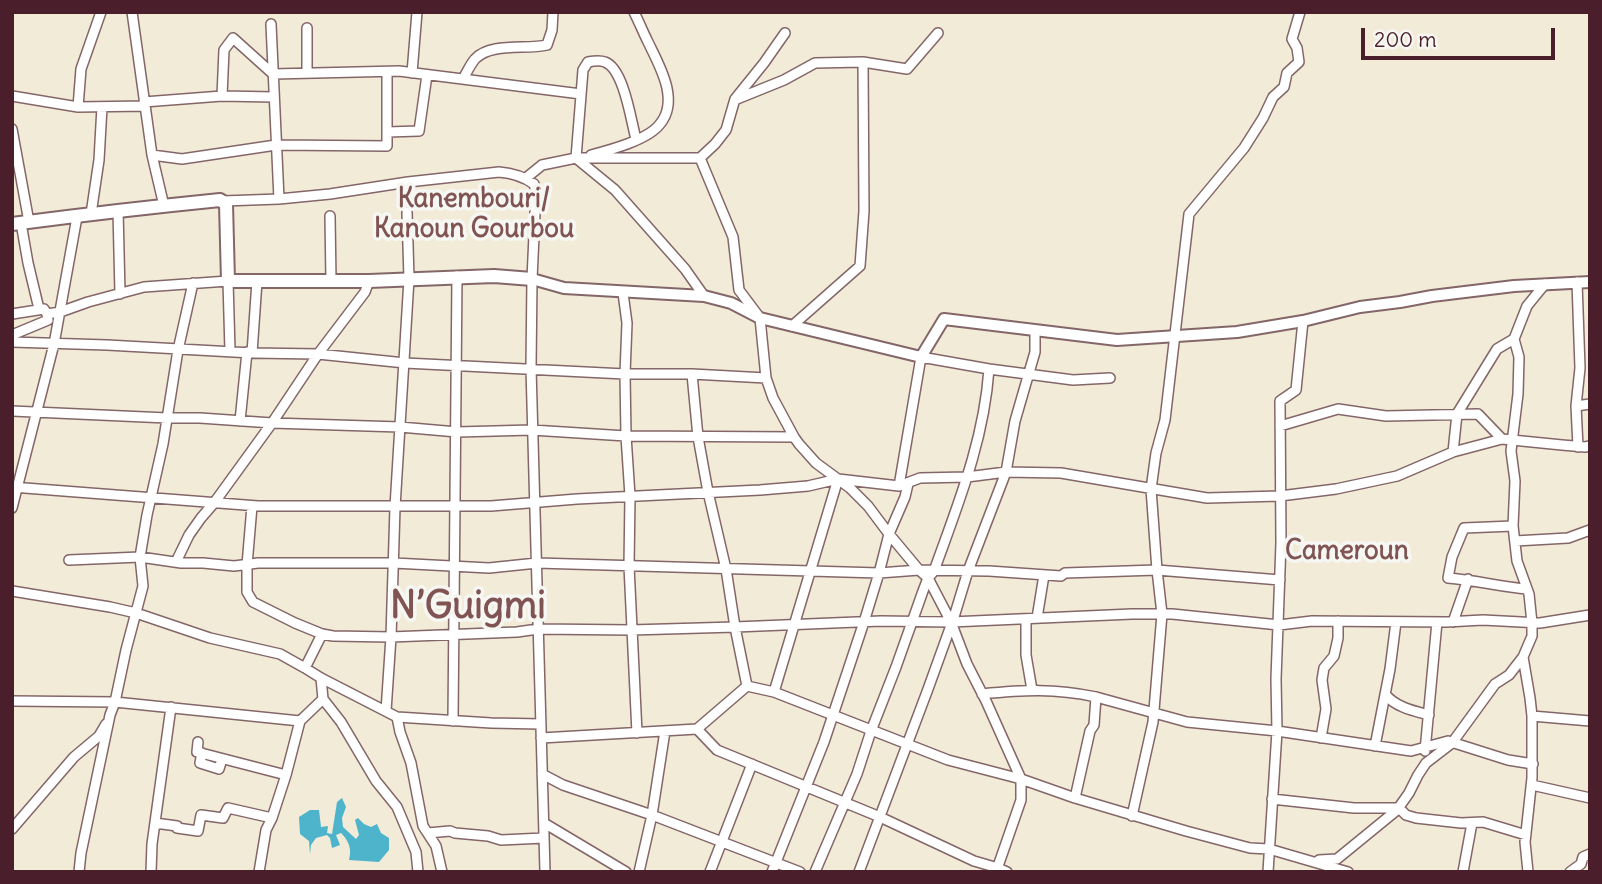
<!DOCTYPE html>
<html>
<head>
<meta charset="utf-8">
<style>
	body { margin:0 }
	#map { position:relative; width:1602px; height:884px; overflow:hidden; background:#f1ebd8; font-family:Delius,sans-serif }
	canvas { display:block }
	.frame { position:absolute; inset:0; border:14px solid #4a1f2b; pointer-events:none }
	.scale { position:absolute; left:1361px; top:28px; width:194px; height:32px; box-sizing:border-box; border:4px solid #4a1f2b; border-top:0; padding-left:9px; font-size:21px; line-height:24px; white-space:nowrap; color:#4a1f2b; -webkit-text-stroke:5px #f6f6f2; paint-order:stroke }
</style>
</head>
<body>
<div id="map">
<canvas width="1602" height="884"></canvas>
<div class="frame"></div>
<div class="scale">200 m</div>
</div>
<script>
const c = document.querySelector('canvas').getContext('2d');
c.lineJoin = 'round';
function paint(path, color) { c.fillStyle = color; c.fill(path, 'evenodd'); }
function stroke(path, color, width, dash) { c.strokeStyle = color; c.lineWidth = width; c.lineCap = dash ? 'butt' : 'round'; c.setLineDash(dash || []); c.stroke(path); }
function drawText(font, color, halo, rows, align = 'center') {
  c.font = font + ' Delius,sans-serif'; c.lineWidth = 7; c.setLineDash([]); c.textBaseline = 'middle'; c.strokeStyle = halo; c.fillStyle = color; for (const [text, x, y, turn = 0] of rows) {
    c.save(); c.translate(x, y); c.rotate((+turn || 0) * Math.PI / 180); c.textAlign = isNaN(turn) ? turn : align; if (halo) c.strokeText(text, 0, 0); c.fillText(text, 0, 0); c.restore();
  }
}
paint(new Path2D(`
	M342,798L346,807L342,818L343,827L356,839L359,835L355,820L358,818L364,824L371,827L377,824L381,833L389,838V850L379,862L349,860C352,849 349,841 341,833L336,835L340,845L332,848L330,838L327,835L316,838L311,845L310,854L309,841L300,834L299,817L310,810H319L321,827L328,826L327,833L332,834L337,802Z`), '#4eb4cc');
const minor = new Path2D(`
	M132,12L152,155L164,206
	M271,24L279,199
	M387,72V132
	M307,73V28
	M412,73L417,12
	M463,79C467,72 470,65 475,59C491,42 526,50 547,45L552,30L553,12
	M12,96L78,107L81,69L101,12
	M222,96L274,97
	M737,99L784,80L815,63L863,62L907,69L938,33
	M144,102L222,96L224,50L233,38L273,74L399,71L581,94
	M78,107L145,106
	M12,129L29,222
	M152,155L182,159L276,145L387,146V132L419,131L427,75
	M591,155C610,150 648,140 660,124C680,100 659,65 648,42C643,32 639,22 634,12
	M576,158H700L715,144L726,130L735,99L764,63L785,33
	M576,158L583,70L588,62C593,61 600,60 605,62C624,69 631,121 636,139
	M700,158L733,237L739,290L760,318L766,378L773,398L794,437L799,444L816,463L850,488L868,506L889,534L919,570L928,578L951,622L967,664L986,701L1021,779V800L996,872
	M526,178L542,165L576,158L615,190L685,269L704,296
	M223,201L279,199L330,194L408,182L499,172C512,173 523,176 534,184L536,192L532,279L531,368L545,872
	M118,210L120,294
	M91,214L99,160L102,107
	M330,216L331,281
	M21,223L28,263L39,309
	M1577,282L1580,368L1576,406L1578,447
	M623,293L627,323L625,374L626,436L630,496L629,566L637,733
	M12,314L44,309L47,314L60,312L88,302L144,287L228,281L230,351
	M792,326L860,266L864,211L863,62
	M12,335L48,320L47,314
	M1514,339L1519,357L1518,394L1511,451L1515,481L1513,526L1517,561L1529,594L1532,623V636L1523,657L1530,698L1532,716V778L1525,842L1528,872
	M12,342L107,345L252,353L318,354L405,363L625,374H692L766,378
	M252,353L257,281
	M692,374L698,437L708,492L726,569L735,627L747,686
	M1576,406L1590,404
	M12,411L167,418H200L272,423L400,427L457,432L532,430L626,436L794,437
	M240,421L247,352
	M1280,426L1338,409L1386,416L1478,414L1502,439
	M1453,452L1457,414L1497,349L1514,339L1527,306L1545,284
	M899,486L921,357L989,369L1073,380L1110,378
	M12,487L258,506H491L577,499L760,490L808,486L838,479L899,486L920,478L967,477L1006,472L1061,473L1207,498L1280,496L1336,489L1397,476L1453,452L1502,439L1562,445L1585,447L1590,446
	M252,506L247,565V592L253,602L295,623L322,634L333,636L391,637L517,632L538,629L631,630L735,627L881,621L951,622L1132,614H1172L1279,625L1312,621L1446,622L1483,620L1540,623L1590,615
	M12,508L54,344L77,217
	M1513,526L1464,528L1452,557L1448,578C1475,580 1501,587 1527,589
	M1515,541L1568,538L1590,530
	M69,560L140,557L181,563H203L234,566L258,563H394L489,568L537,563L879,573L919,570L989,571L1061,576L1065,573L1157,570L1280,580
	M176,562L189,535L201,518L214,503L272,423L318,354L365,292L369,281
	M12,591L110,607L136,613L210,638L280,654L305,668L321,678L397,717L491,723L541,724
	M1037,618L1044,575
	M1026,619V655L1032,690
	M1453,622L1468,579
	M305,668L322,634
	M747,686L774,692L948,760L1021,779L1075,798L1186,831L1250,848L1269,849L1348,872
	M774,692L838,479
	M982,694C1024,690 1054,688 1096,697
	M1385,694C1395,707 1414,711 1429,715
	M323,699L341,722L376,781L397,807L416,852L418,872
	M12,701L115,702L300,721
	M386,711L391,637L395,507L409,279L407,212
	M1532,716L1590,721
	M397,717L400,732L411,763L423,826L436,846L442,872
	M453,721L457,276
	M697,729L717,750L880,817L974,861L998,868L1007,872
	M541,738L697,729L747,686
	M1321,738L1326,709L1322,680L1324,668L1334,656L1338,638V621
	M198,742L197,752L286,775
	M1375,746L1390,669L1396,622
	M1425,751L1437,622
	M202,753L200,763L219,769L222,759
	M542,774L563,785L652,815L800,872
	M1532,785L1590,798
	M1075,798L1090,731L1094,725L1096,697L1187,722L1277,731L1411,751L1448,741L1508,760L1533,764
	M1272,799L1354,808H1399L1406,815L1416,818L1461,823L1483,822L1526,835
	M1132,816L1153,722L1162,614L1157,570L1151,489L1156,453L1165,420L1189,214L1244,148L1263,118L1273,97L1284,87L1287,73L1299,62L1297,48L1292,39L1300,12
	M155,823L177,826V828L198,831L201,815L223,818L228,808L272,818
	M544,823L626,872
	M12,829L74,757L99,736L106,724
	M428,833L450,831L455,833L488,836L501,840L544,838
	M1319,860L1337,859L1397,810L1409,793L1418,775L1426,763L1452,743L1495,684L1509,675L1523,657
	M79,872L81,853L110,715L115,702L126,650L143,586L140,557L147,515L163,444L178,350L193,283
	M151,872L152,844L171,707
	M259,872L266,830L272,818L286,775L300,721L323,699L321,678
	M639,872L652,815L665,731
	M710,872L752,764
	M772,872L824,742L864,622L879,573L889,534L905,497L908,484
	M815,872L857,774L871,731L896,667L923,591L928,578L934,571C958,504 984,441 989,369
	M859,872L928,689L954,617L968,571L1006,472L1015,421L1035,352V330
	M1268,872L1277,731L1276,679L1281,543L1280,401L1296,390L1303,321
	M1463,872L1472,823
	M1570,872L1581,864L1583,857L1590,854`);
const major = new Path2D(`
	M532,279L564,288L704,296L731,303L760,318L921,357L944,319L1117,340L1237,332L1303,321L1360,307L1400,302L1432,296L1514,286L1590,282`);
const highway = new Path2D(`
	M12,224C81,215 150,207 220,200L226,204L228,281H369L494,276L532,279`);
stroke(minor, '#846668', 12);
stroke(major, '#846668', 14);
stroke(highway, '#846668', 16);
stroke(minor, '#fff', 9);
stroke(major, '#fff', 10);
stroke(highway, '#fff', 12);
drawText('bold 26px', '#815454', '#f6f6f2', [
	["Kanembouri/",474,200],
	["Kanoun Gourbou",474,230],
	["Cameroun",1347,552]
]);
drawText('bold 38px', '#815454', '#f6f6f2', [
	["N’Guigmi",468,607]
]);
</script>
</body>
</html>
